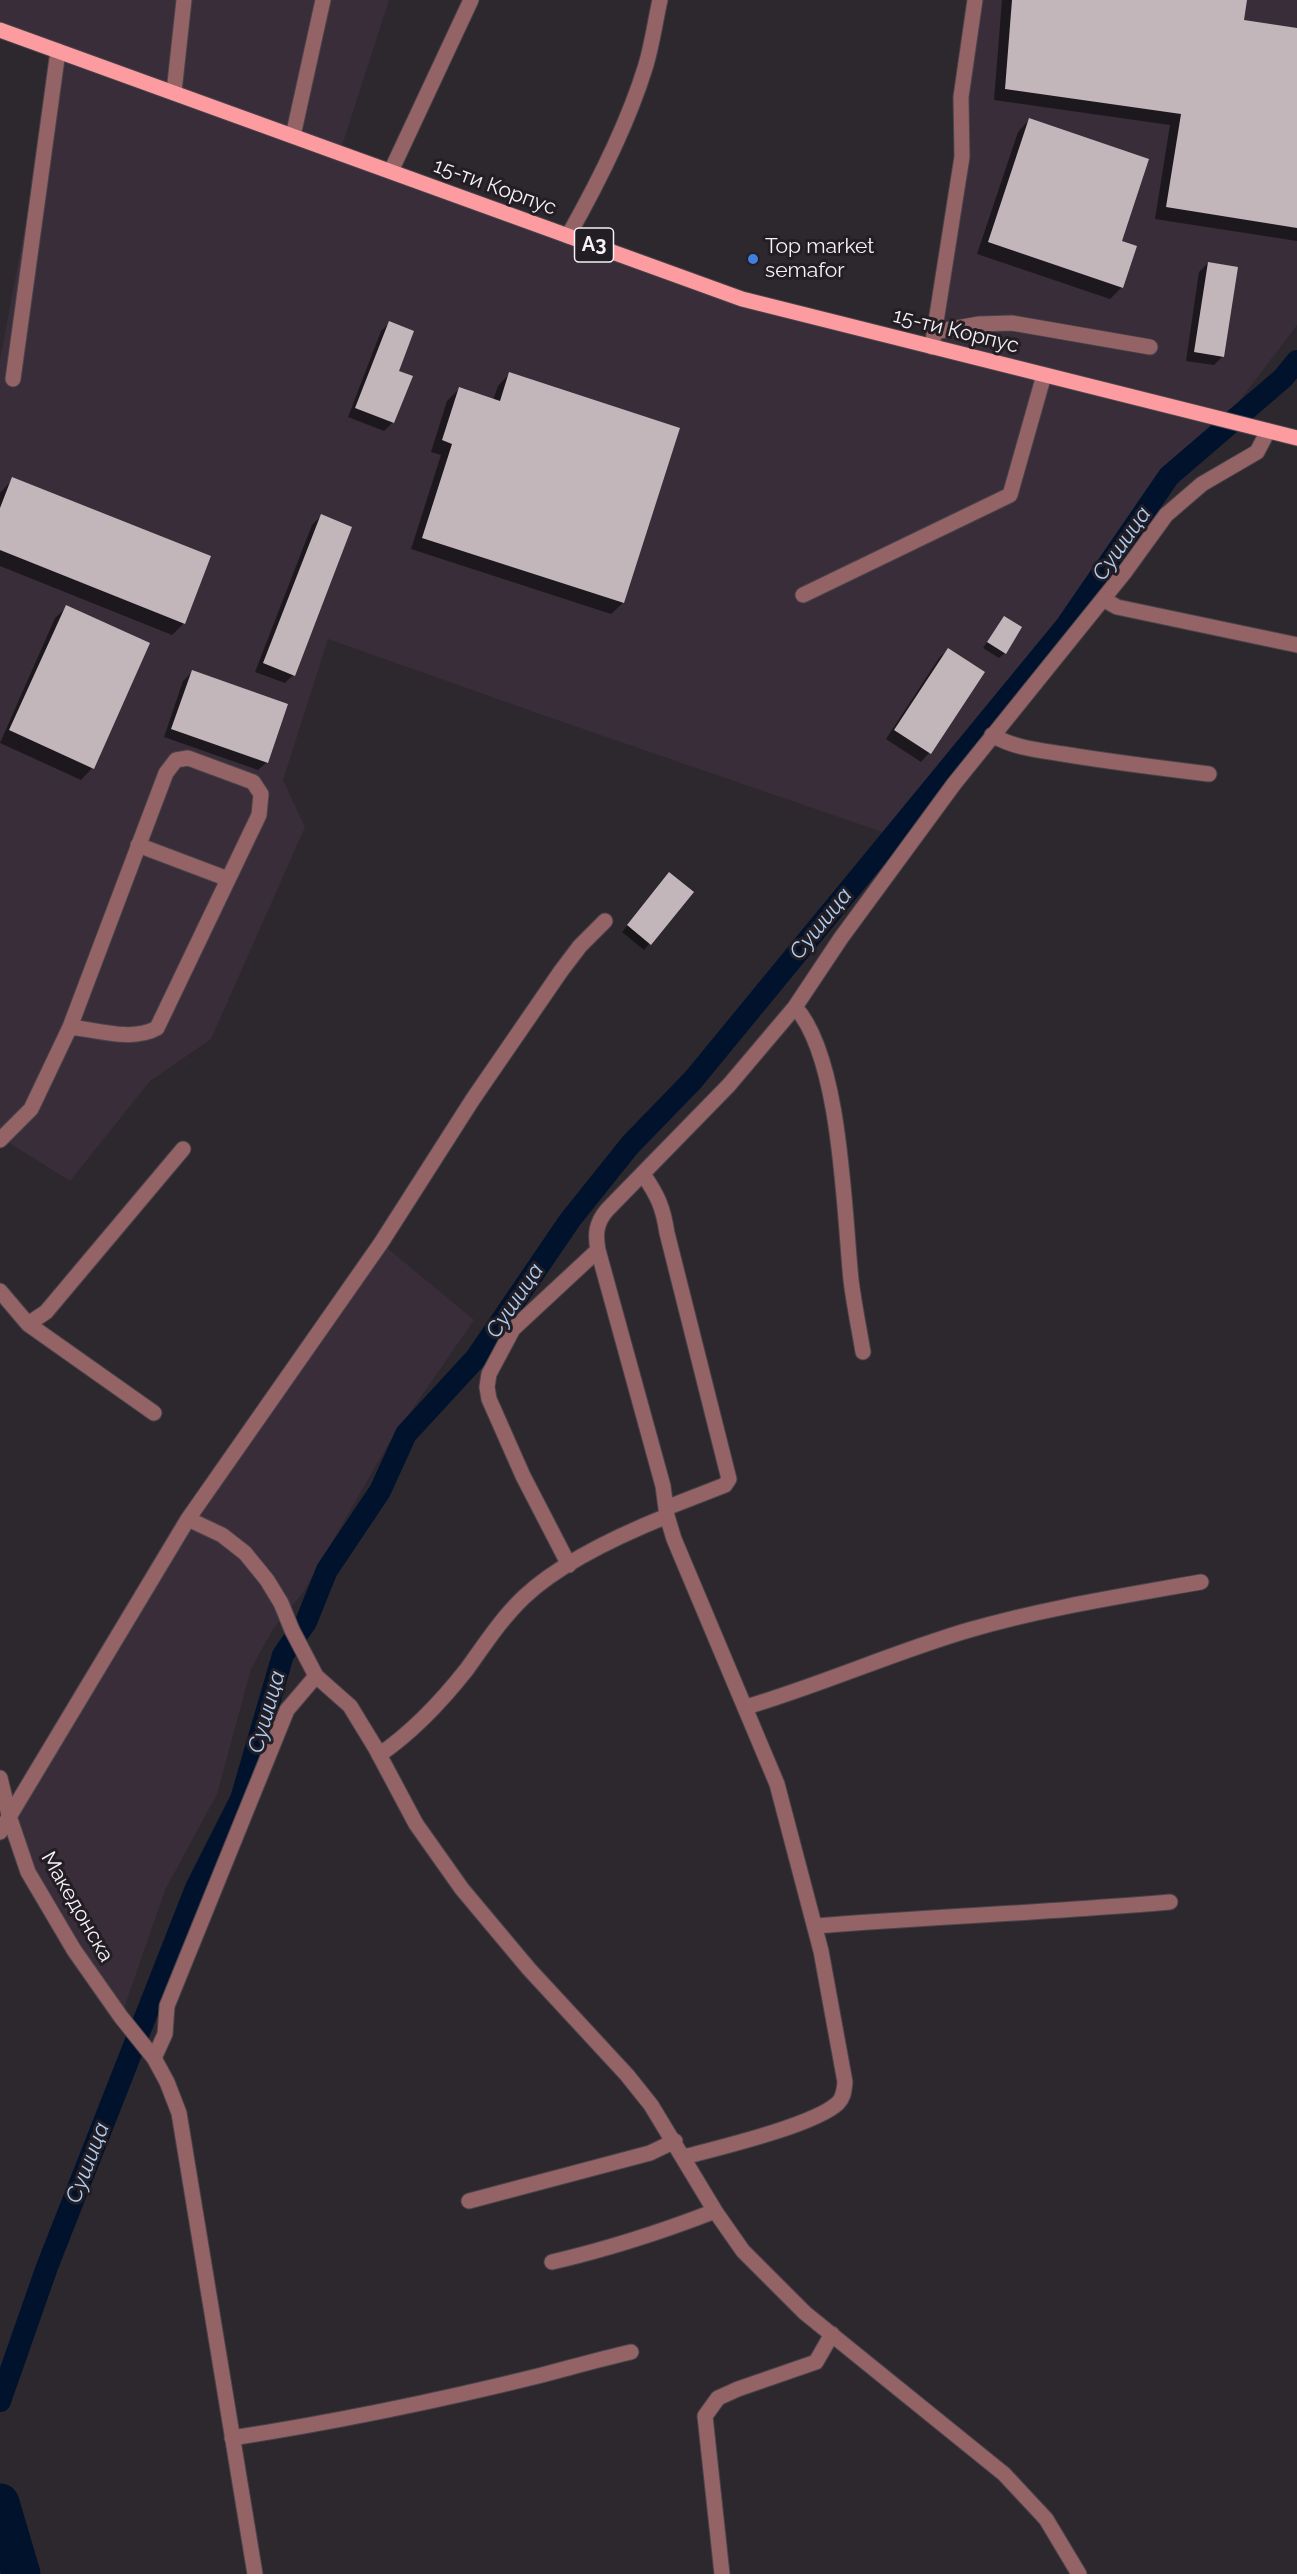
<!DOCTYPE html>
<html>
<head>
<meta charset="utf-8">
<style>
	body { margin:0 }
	canvas { display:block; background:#2d272e }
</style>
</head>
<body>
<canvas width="1297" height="2574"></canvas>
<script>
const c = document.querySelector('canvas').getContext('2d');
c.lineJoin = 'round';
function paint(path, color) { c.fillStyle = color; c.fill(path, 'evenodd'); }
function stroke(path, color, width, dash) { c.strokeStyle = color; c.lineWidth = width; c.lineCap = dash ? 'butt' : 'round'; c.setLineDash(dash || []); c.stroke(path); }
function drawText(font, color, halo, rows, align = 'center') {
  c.font = font + ' Raleway,sans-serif'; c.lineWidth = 6; c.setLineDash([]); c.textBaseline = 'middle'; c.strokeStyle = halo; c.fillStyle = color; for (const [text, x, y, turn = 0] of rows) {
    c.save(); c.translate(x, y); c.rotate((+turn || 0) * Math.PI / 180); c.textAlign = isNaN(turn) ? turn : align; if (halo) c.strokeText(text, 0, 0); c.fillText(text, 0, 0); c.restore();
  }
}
paint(new Path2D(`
	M0,0H389L340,152L742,299L931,347L975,0H1297V325L1225,420L1169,476L891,835L557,720L328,639L283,780L305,827L211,1039L150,1081L70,1181L3,1139L0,1142V360L58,51L0,30Z
	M381,1243L474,1320L389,1443L302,1594L273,1629L251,1669L217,1794L165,1890L121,2017L74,1950L10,1819L188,1519Z`), '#382d39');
paint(new Path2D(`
	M1002,0H1246L1242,21L1297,30V241L1155,219L1170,125L994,100Z
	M1029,120L1120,242L1122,287L1110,299L977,254L1018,132Z
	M1208,263L1223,356L1214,365L1186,361L1199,272Z
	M389,323L397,371L393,422L384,431L348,417L381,331Z
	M509,374L623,603L611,614L411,549L441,455L431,452L447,401L459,389L493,400L498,386Z
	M13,479L184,623L172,635L0,566V493Z
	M321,516L293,675L285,683L255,672L312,525Z
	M67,607L92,768L81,780L0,743L55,618Z
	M1004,618L1005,653L999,658L983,648Z
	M948,650L983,672L929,753L921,762L886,739L939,658Z
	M192,672L267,762L258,770L164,737L183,681Z
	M664,880L692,892L644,950L622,932Z`), '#0007');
stroke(new Path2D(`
	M0,2401L47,2267L196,1888L241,1799L283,1655L306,1622L327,1570L380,1491L406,1434L476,1358L570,1220L630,1145L693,1080L1066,626L1169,476L1283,378L1297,361`), '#00122c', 22);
stroke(new Path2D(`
	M0,2503L21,2574`), '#00122c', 39);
paint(new Path2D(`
	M1012,0H1247L1244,20L1297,28V228L1166,207L1181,114L1005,89Z
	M1029,118L1149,159L1122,241L1137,246L1123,288L988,242Z
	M1208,262L1238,267L1224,357L1194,352Z
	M389,321L414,331L399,371L413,376L394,423L355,408Z
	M509,372L680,428L624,603L422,538L452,444L442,440L459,387L500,401Z
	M12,477L211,556L185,624L0,550V508Z
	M321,514L352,527L295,676L263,663Z
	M66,605L150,643L94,769L9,730Z
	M1004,616L1022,627L1006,654L987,642Z
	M948,648L985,672L931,754L894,730Z
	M192,670L288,704L268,763L171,729Z
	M669,872L694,892L651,945L627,925Z`), '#c2b6ba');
const minor = new Path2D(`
	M174,92L184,0
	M293,136L323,0
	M391,171L471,0
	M568,236C598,183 627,126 645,68C652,46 655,22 660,0
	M934,332L979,324L1012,323L1150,347
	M932,347L962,157L961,97L975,0
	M13,379L58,51
	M803,595L1010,495L1044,375
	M1103,599L1117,607L1297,645
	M992,735C1014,748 1038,750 1063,754C1111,762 1160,768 1209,774
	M138,845L228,879
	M795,1007C841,1057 844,1211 851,1280C854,1304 859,1328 863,1352
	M0,1140L31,1109L70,1027L166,773L176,760L188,758L253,782L261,794L259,815L157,1028C132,1042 97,1030 70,1027
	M643,1174C658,1196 663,1207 667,1233L729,1479L725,1485L666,1508
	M0,1291L28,1324L154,1413
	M28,1324L46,1312L183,1149
	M188,1519L222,1535L245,1553L267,1580L281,1603L292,1630L316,1676L350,1706L375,1747L416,1824L462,1889L529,1969L627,2075L651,2105L715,2211L743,2251L805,2313L1004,2474L1046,2519L1079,2574
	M569,1565L523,1476L489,1399L487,1387L489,1374L513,1329L598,1250
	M746,1707C821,1685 894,1652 969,1630C1045,1608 1123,1596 1201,1582
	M379,1755C414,1731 441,1702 467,1669C485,1644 501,1619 524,1597C561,1562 620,1535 667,1516
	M0,1778L10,1819L28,1872L74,1950L121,2017L154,2058L167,2082L179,2113L255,2574
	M0,1832L188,1519L381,1243L473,1099L561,971L580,946L605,921
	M815,1926C933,1917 1052,1912 1170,1902
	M154,2058L165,2034L167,2006L287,1710L316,1676
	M684,2157C718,2148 815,2125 838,2103C844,2097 844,2090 845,2082L821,1951L777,1784L674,1539L667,1516L663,1486L598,1250C595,1234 596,1223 607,1210L729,1085L795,1007L841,938L954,784L1124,573L1166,515L1202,484L1257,452L1268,431
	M469,2201L650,2153L675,2141
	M552,2262C608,2249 661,2232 715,2211
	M232,2438C335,2422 437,2401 538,2376C569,2368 600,2359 631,2352
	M722,2574L705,2416L718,2398L738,2389L816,2362L832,2334`);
const major = new Path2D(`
	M0,30L742,299L1297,438`);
stroke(minor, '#49434a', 17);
stroke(major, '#49434a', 17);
stroke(minor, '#936365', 15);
stroke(major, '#fd9ca0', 15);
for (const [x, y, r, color] of [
	[753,259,6,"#3f7fe0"]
]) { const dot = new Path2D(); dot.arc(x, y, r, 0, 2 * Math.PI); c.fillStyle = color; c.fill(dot); stroke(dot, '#231d24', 2); }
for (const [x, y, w] of [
	[594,245,39]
]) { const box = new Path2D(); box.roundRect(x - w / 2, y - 17, w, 34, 4.5); c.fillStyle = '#231d24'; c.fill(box); stroke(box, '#f5f1f6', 1.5); }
drawText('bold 20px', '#f5f1f6', null, [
	["A3",594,245]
]);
drawText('21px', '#f5f1f6', '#231d24', [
	["15-ти Корпус",495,187,20],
	["15-ти Корпус",956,331,14],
	["Македонска",77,1907,60]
]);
drawText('21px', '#f5f1f6', '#231d24', [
	["Top market",765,247],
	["semafor",765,271]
], 'left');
drawText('italic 22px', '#adcef5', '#231d24', [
	["Сушица",1122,544,-55],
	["Сушица",821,924,-51],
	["Сушица",515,1301,-56],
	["Сушица",267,1712,-74],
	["Сушица",88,2163,-69]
]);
</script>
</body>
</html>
